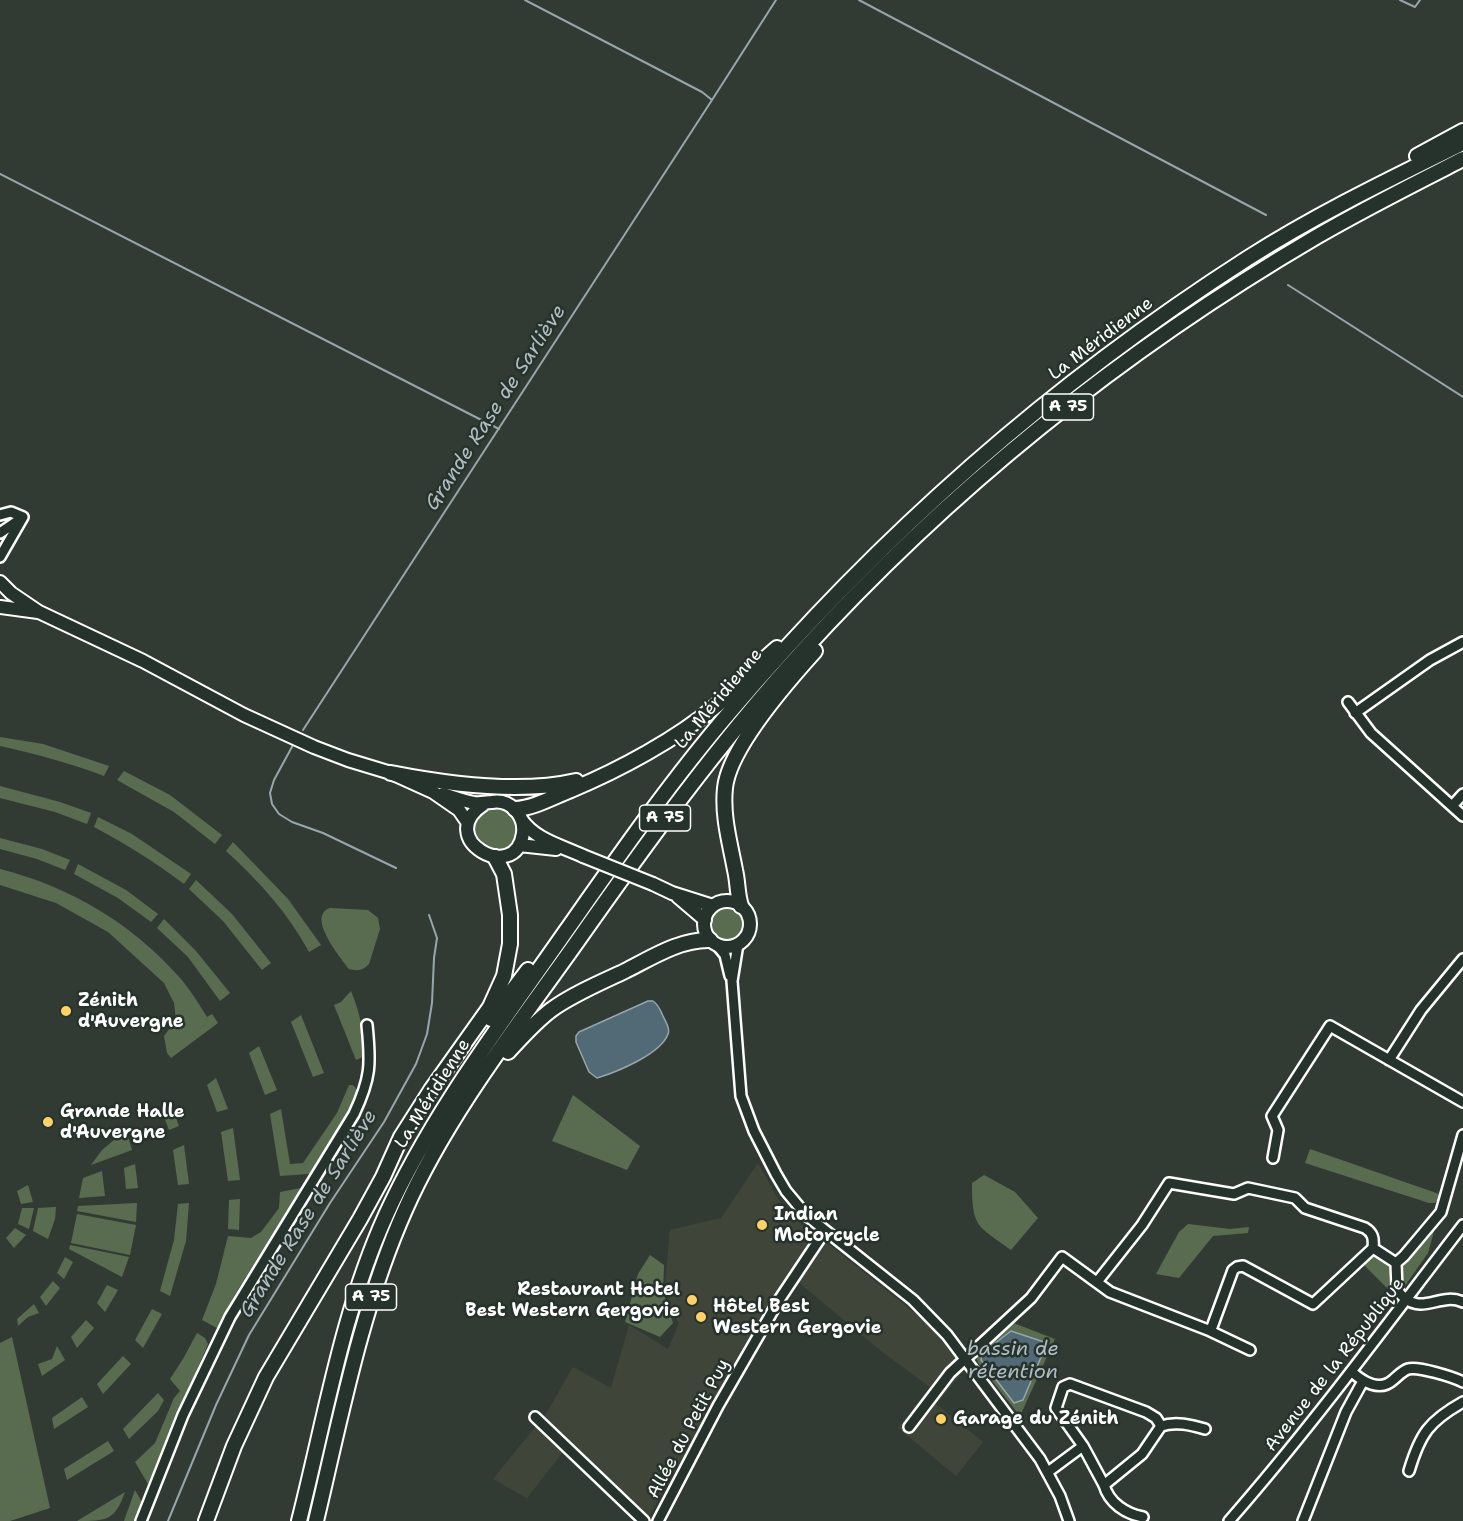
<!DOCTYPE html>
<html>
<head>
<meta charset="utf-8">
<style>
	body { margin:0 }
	canvas { display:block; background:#323b33 }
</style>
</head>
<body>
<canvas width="1463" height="1521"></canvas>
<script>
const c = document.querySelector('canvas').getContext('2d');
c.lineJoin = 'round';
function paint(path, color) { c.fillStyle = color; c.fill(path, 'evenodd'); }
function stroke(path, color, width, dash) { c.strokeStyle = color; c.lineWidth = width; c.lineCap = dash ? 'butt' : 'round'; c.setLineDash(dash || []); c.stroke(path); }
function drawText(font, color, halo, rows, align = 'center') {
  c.font = font + ' "Shantell Sans",sans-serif'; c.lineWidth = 5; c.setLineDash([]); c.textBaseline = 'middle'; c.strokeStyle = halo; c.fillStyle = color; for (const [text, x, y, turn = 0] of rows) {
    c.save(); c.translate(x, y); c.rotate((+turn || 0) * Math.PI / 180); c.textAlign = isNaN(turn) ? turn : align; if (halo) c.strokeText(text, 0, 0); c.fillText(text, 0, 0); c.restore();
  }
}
paint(new Path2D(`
	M758,1163L778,1199L795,1219L816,1236L769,1308L648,1518L570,1443L527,1498L493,1479L546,1414L573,1367L611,1388L629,1325L668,1349L679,1323L672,1314L665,1285L670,1230L721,1218Z
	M826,1242L926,1322L965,1369L936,1404L983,1442L956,1476L898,1428L930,1387L881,1351L797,1281Z`), '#40453a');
paint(new Path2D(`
	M0,737L43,744L109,766L104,776C70,763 36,754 0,746Z
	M124,771L170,795L222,835L215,844L174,812L117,780Z
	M0,786L60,802L91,813L87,824L55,812L0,798Z
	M473 829a22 22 0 1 1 44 0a22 22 0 1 1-44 0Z
	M98,817L132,834L191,874L184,884C155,862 126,844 94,827Z
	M0,838L42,849L70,860L65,870L37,859L0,849Z
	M233,842L288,899L321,945L309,952C288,913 259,881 226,851Z
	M78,864L126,890L158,914L151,922L118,898L74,874Z
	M0,869C71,887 133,924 181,979C191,991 199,1004 207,1017L212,1014L218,1023L171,1058L167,1053L164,1036L176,1020L174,1003L164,983L108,932L56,903L0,885Z
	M196,880L232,914L271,963L262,970L223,921L189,889Z
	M711 923a16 16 0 1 1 32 0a16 16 0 1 1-32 0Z
	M330,908L368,910L378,918L380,929L369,964C362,971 358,971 349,969C340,957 306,916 330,908Z
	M164,919L196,951L230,993L220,1001L188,957L157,928Z
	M351,991C360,1013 364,1032 365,1056L356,1060L334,1005L341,1002Z
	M301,1015L324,1073L313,1077L291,1022Z
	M259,1046L277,1090L265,1095L249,1053Z
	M216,1078L228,1109L217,1112L207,1085Z
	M349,1085H353L358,1091L348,1112L312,1172L308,1174L280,1176L270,1114L281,1109L290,1164L303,1163L337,1113Z
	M573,1095L640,1146L627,1170L552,1141Z
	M173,1110L179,1126L169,1130L164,1117Z
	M233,1128L240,1180L228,1181L221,1132Z
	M126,1130L132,1150L91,1165L102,1150Z
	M184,1145L189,1184L178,1185L173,1150Z
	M1310,1149L1442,1195L1435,1203H1429L1305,1163Z
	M135,1164L138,1188L126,1189L124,1168Z
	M102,1171L105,1196L79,1198L83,1178Z
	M984,1175L1015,1192L1038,1218L1011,1250C977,1225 972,1228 972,1183Z
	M28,1185L33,1202L21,1204L17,1191Z
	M301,1188L234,1296L217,1328L202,1320L216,1284L228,1236L251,1238L261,1232L279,1208L280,1192Z
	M240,1199L239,1230L228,1229L229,1200Z
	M137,1203L136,1222L77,1211L78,1206Z
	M189,1203L186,1241L170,1296L160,1291L174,1240L178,1204Z
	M56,1207L55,1219L48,1239L33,1231L38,1208Z
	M22,1208H34L29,1229L18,1224Z
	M77,1214L136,1225L130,1255L71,1243Z
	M1188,1224L1230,1229L1249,1227L1248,1233L1213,1236L1179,1278L1156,1274L1179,1232Z
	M1436,1224L1428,1253L1402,1290L1400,1289V1268Z
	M15,1228L26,1235L14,1248L6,1238Z
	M70,1245L129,1257L122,1277L69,1249Z
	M650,1255L664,1265L663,1292L673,1323L660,1337L625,1322L638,1274Z
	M1374,1256H1379L1391,1266L1389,1279L1391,1292L1362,1263L1367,1257Z
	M65,1257L73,1262L64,1279L57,1273Z
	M53,1281L60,1288L46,1306L40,1297Z
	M107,1285L118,1290L105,1312L97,1303Z
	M34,1304L39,1313L28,1317L18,1326L17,1319Z
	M152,1309L162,1314L143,1348L135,1340Z
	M86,1320L94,1328L77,1348L71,1337Z
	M1011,1322L1055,1339L1020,1416L978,1363L976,1356L982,1347Z
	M197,1333L205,1338L208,1344L148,1484L135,1462L155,1443L174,1398L180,1391L170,1379L183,1359Z
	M12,1337L50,1508L10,1521H0V1343Z
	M57,1346L65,1360L42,1376L38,1364L52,1359Z
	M123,1356L131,1364L103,1394L97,1384Z
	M158,1393L164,1400L158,1411L129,1439L123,1429Z
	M82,1397L88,1407L54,1429L52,1418Z
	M108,1441L114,1451L67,1480L64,1469Z
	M135,1490L142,1502L135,1521H124Z
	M125,1492C115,1521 106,1521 77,1521Z`), '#596c4f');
const water = new Path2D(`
	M648,1001H653C659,1005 660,1010 663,1016C665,1021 671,1029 668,1034C661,1054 617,1072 597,1078L589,1072L576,1042V1036L579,1032Z
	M1011,1331L1047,1343L1023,1400L1014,1403L981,1360L982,1353Z`);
paint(water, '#516a76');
stroke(water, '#97a6ad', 1.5);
stroke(new Path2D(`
	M859,0L1266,215
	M1400,0L1415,7L1420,0
	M712,100L776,0
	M0,174L499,429
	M1288,285L1463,397
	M303,730L712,100L702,92L525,0
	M293,745L274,780L270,793L272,804L279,814L292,822L323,833L396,868
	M168,1521L216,1405L249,1335L330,1203L384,1122L416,1064L427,1034L432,1003L434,958L437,938L429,915`), '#97a6ad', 2);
const minor = new Path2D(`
	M0,515L11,512L23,517
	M0,533L19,520
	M0,557L23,517
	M1348,702L1371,733L1463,816
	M1355,713L1430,660L1463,642
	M1452,806L1463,794
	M716,944L725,955L730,976
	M738,944L732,981L741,1096L754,1131L776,1174L786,1191L806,1215L913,1300L947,1335L1040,1459L1060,1496L1069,1521
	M1389,1060L1421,1010L1463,959
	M1273,1158L1278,1130L1272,1116L1330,1026L1463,1102
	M1396,1263L1404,1256L1441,1212L1463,1135
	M1097,1282L1142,1225L1169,1183L1234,1194L1248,1188L1295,1198L1305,1208L1365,1228C1373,1233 1374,1238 1373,1248
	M1208,1330L1250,1350
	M1352,1372C1363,1382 1380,1392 1393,1380C1398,1376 1402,1371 1408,1369C1418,1366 1453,1377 1463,1382
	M1070,1384L1146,1412L1156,1418L1161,1426L1142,1454L1104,1485L1083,1446L1056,1408L1063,1387Z
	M535,1417L644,1521
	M1161,1426C1176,1421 1191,1425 1205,1429
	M909,1427L950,1373L1031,1298L1062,1257L1110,1292L1208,1330L1212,1327L1233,1270L1237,1267L1243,1266L1313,1304L1373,1248L1396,1263L1397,1290C1420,1320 1438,1291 1463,1302
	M1409,1471C1420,1434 1429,1421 1463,1402
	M1048,1472L1083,1446
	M1104,1485C1109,1503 1126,1514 1143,1517
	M141,1521L183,1415L230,1317L354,1114C371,1078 371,1064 367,1025
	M658,1521L718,1406L779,1300L825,1231
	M1229,1521C1312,1426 1386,1325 1463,1225
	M1303,1521L1346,1412L1363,1381`);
const major = new Path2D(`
	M0,582L11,593L39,612L143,661L244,715L314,747L348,760L391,773L433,792L459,810L468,823
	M0,607L38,612
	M443,794C453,797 463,801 474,803C481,804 485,802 492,802C510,799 525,815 523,833C516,886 432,838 484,804
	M521,819C535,840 562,846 583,856
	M519,845L556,849
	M653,884L672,893L713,906
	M678,897L705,920
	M704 924a23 23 0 1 1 46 0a23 23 0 1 1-46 0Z`);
const highway = new Path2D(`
	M1417,156L1463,131
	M391,773C447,784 520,794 576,781
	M515,809C534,808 553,797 571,790C619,770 677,739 717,705C737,686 756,666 777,648
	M741,906C737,894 738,882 735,870C730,843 722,816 725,788C729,748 787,682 815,651
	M491,1019L528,970
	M508,1052C522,1037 535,1022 551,1010C573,994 600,983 625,971C651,958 680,939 710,940
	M206,1521L234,1446L266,1377L360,1219L383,1177L401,1137L431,1090L490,1007L504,976L510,944V915L504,874L495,857
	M299,1521C325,1419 342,1312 386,1215C433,1112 502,1023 566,931C618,857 670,782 729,713C879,536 1053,383 1248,258C1317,214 1390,179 1463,143
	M316,1521C341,1416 361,1309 405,1210C446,1117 515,1029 574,946C645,845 717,745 800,654C949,490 1125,349 1316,237C1364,209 1414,184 1463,159`);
stroke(minor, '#fff', 14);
stroke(major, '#fff', 16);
stroke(highway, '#fff', 18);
stroke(minor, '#26332d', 9);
stroke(major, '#26332d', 12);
stroke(highway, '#26332d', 14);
const majorBridge = new Path2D(`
	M583,856L653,884`);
stroke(majorBridge, '#fff', 16, []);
stroke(majorBridge, '#26332d', 12);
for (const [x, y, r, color] of [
	[66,1011,6,"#ffd166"],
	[48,1122,6,"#ffd166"],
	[762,1225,6,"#ffd166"],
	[692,1300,6,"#ffd166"],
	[701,1317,6,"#ffd166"],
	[941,1419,6,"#ffd166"]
]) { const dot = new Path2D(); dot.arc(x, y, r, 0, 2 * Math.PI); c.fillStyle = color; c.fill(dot); stroke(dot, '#26332d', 2); }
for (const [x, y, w] of [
	[1068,407,51],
	[665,818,51],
	[371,1297,51]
]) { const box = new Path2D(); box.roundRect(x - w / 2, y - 13, w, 26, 4.5); c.fillStyle = '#26332d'; c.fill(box); stroke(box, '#fff', 1.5); }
drawText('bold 16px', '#fff', null, [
	["A 75",1068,407],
	["A 75",665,818],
	["A 75",371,1297]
]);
drawText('18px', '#fff', '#26332d', [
	["La Méridienne",1101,339,-37],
	["La Méridienne",719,699,-50],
	["La Méridienne",433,1094,-58],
	["Avenue de la République",1335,1365,-52],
	["Allée du Petit Puy",689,1429,-62]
]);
drawText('bold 18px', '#fff', '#26332d', [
	["Zénith",78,1001],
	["d'Auvergne",78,1022],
	["Grande Halle",60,1112],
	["d'Auvergne",60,1133],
	["Indian",774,1215],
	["Motorcycle",774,1236],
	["Restaurant Hotel",680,1290,"right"],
	["Best Western Gergovie",680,1311,"right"],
	["Hôtel Best",713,1307],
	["Western Gergovie",713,1328],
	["Garage du Zénith",953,1419]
], 'left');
drawText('italic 20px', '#b1bcc1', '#26332d', [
	["Grande Rase de Sarliève",496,408,-57],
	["Grande Rase de Sarliève",309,1214,-58],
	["bassin de",1013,1350],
	["rétention",1013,1373]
]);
</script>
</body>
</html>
